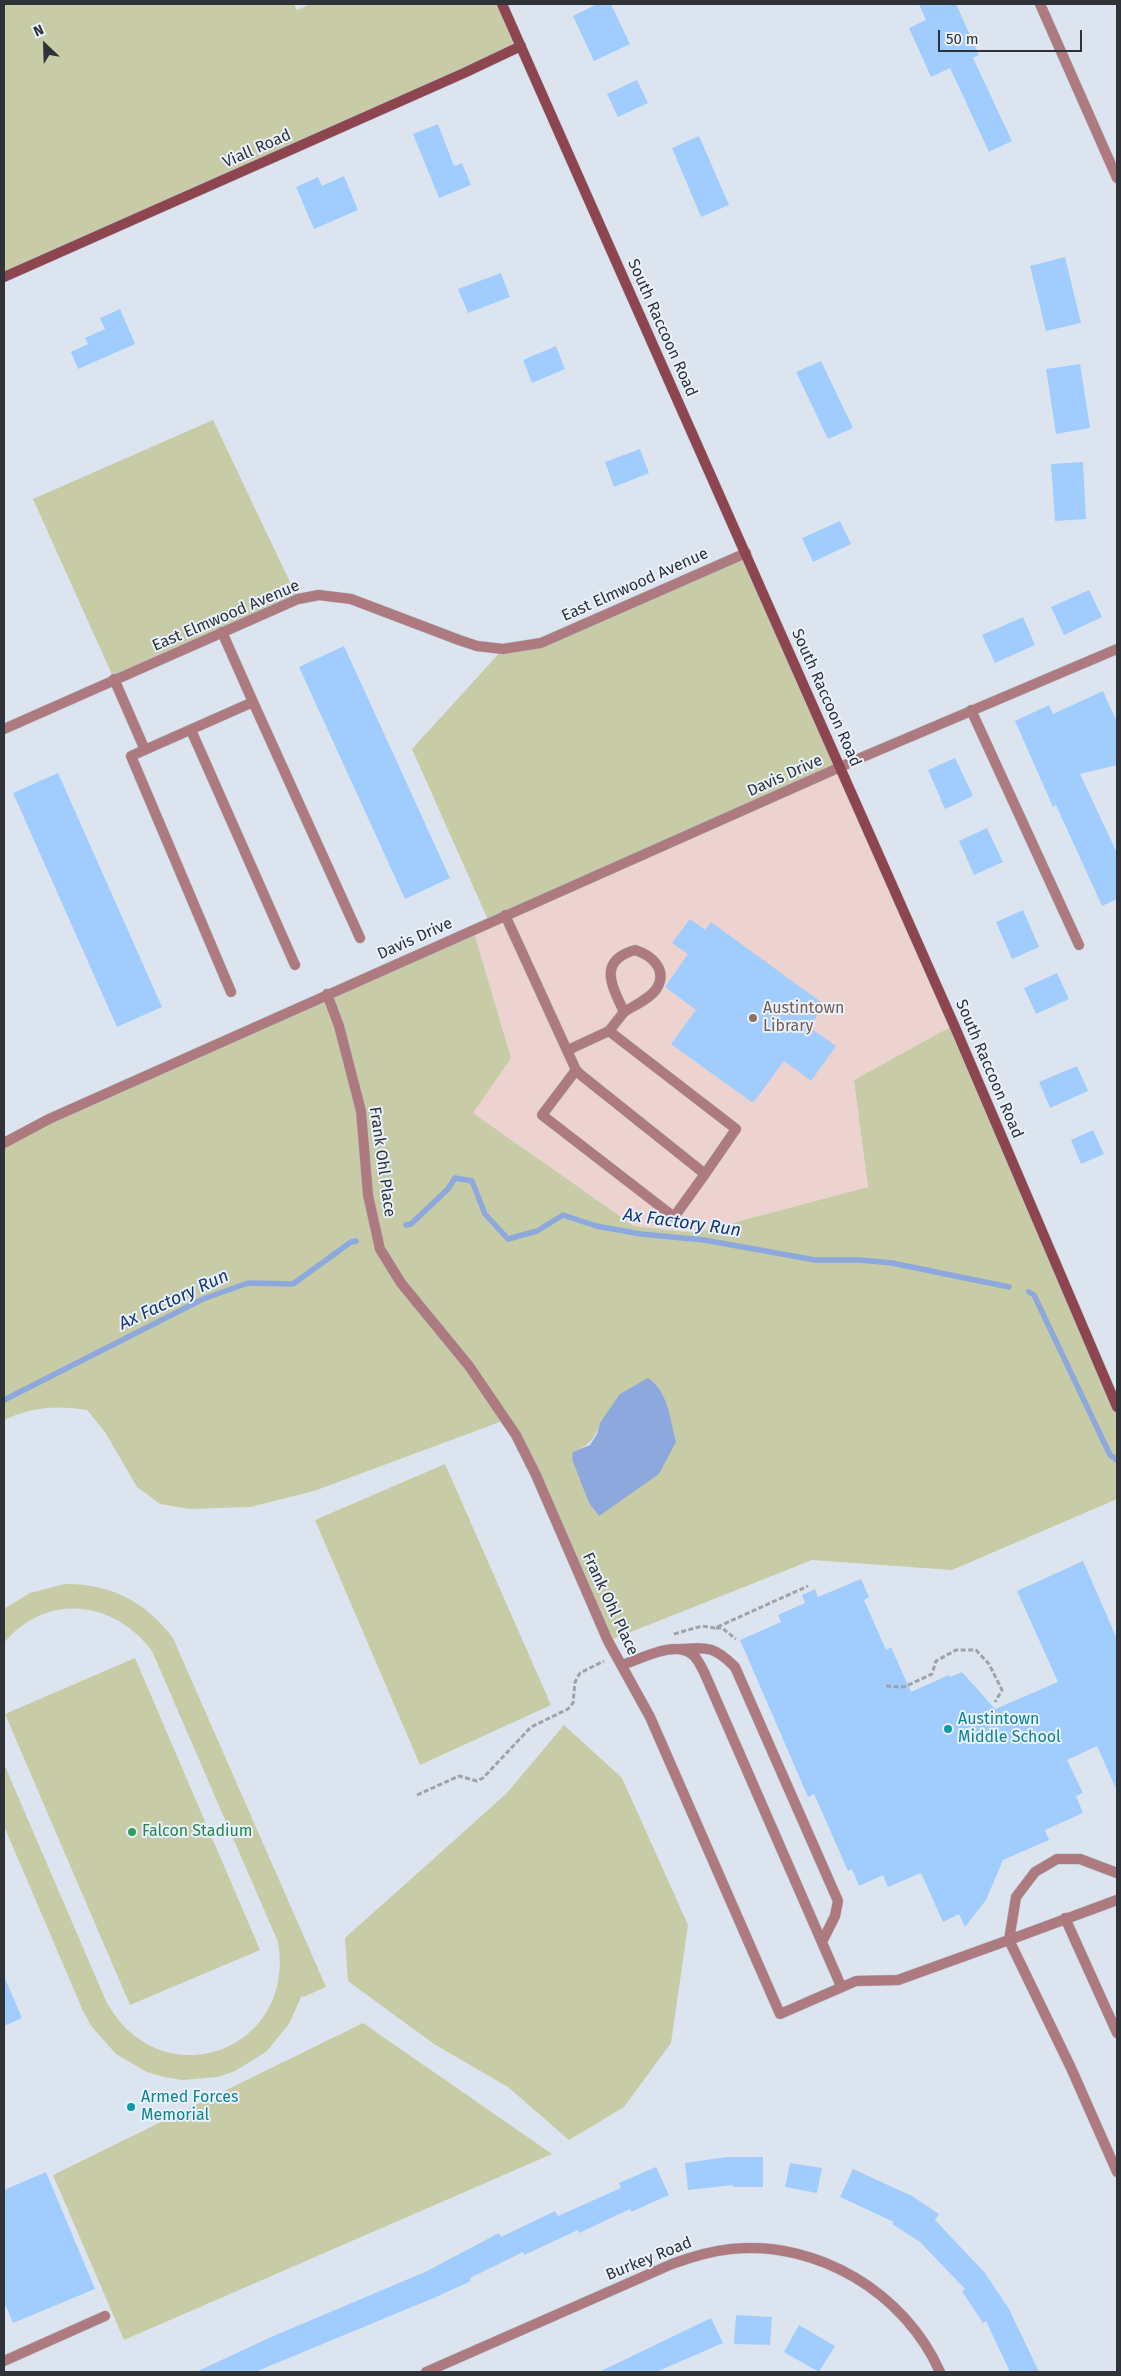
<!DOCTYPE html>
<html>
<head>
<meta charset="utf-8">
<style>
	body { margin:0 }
	#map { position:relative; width:1121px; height:2376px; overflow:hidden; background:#dce5ef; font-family:"Fira Sans",sans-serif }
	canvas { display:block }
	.frame { position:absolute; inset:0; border:5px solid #2f3236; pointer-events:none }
	.north { position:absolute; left:20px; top:20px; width:50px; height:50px; -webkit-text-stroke:4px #e9f2fc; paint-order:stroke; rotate:336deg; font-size:14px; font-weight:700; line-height:20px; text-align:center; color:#2f3236 }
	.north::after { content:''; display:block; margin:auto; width:18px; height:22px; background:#2f3236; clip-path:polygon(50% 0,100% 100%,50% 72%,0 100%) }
	.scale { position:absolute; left:938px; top:30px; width:144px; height:22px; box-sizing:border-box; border:2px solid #2f3236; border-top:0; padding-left:6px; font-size:15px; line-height:18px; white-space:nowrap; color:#2f3236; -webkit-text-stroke:4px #e9f2fc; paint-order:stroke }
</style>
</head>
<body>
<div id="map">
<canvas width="1121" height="2376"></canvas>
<div class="frame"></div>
<div class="north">N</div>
<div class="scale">50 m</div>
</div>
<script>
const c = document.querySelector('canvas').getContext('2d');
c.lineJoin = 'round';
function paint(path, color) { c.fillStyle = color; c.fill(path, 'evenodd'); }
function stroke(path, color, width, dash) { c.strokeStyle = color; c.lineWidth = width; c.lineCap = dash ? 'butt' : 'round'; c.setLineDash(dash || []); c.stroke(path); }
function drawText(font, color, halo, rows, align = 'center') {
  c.font = font + ' "Fira Sans",sans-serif'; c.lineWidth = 4; c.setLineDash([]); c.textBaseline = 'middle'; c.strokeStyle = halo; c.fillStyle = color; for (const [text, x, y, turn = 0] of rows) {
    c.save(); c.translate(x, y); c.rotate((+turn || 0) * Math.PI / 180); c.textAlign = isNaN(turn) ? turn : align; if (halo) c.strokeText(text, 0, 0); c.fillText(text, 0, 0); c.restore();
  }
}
paint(new Path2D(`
	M840,768L954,1025L854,1080L868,1187L695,1233L634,1226L473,1113L511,1058L473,929Z`), '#edd3cf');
paint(new Path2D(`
	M4,4H294L297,10L311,4H502L521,46L4,277Z
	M213,420L298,599L114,679L33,499Z
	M746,553L840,768L489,922L412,749L503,649L526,647Z
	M473,929L511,1058L473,1113L634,1226L695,1233L868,1187L854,1080L954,1025L1117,1407V1499L952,1570L812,1560L608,1641L505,1420L314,1491L250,1507L190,1509L160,1504L137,1487L105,1432L87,1410C56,1405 32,1407 4,1420V1143ZM600,1423L589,1503L574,1452C589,1445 595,1439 600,1423Z
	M445,1464L551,1705L420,1765L315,1520Z
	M65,1584C111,1584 145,1601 173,1638L326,1987L303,1997L302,1995L289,2024L266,2052L235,2071L218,2077L182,2080L164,2077L147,2072L116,2054L92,2027L83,2011L4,1826V1764L106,2001C159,2100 297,2053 278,1942L152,1651C114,1600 46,1592 4,1643V1609L30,1593Z
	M135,1658L260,1950L130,2005L5,1714Z
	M564,1725L622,1778L688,1925L671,2043L624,2107L569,2140L508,2087L434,2044L348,1981L345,1938L507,1793Z
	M363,2023L552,2154L124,2340L53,2175Z`), '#c7cba6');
paint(new Path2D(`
	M648,1378C668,1391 670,1419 676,1442L659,1474L599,1516L589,1503L572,1459L573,1452L590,1445L597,1434L600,1423L620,1394Z`), '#8ca8dd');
stroke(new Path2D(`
	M406,1225L411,1224L448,1189L455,1178L472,1181L485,1214L508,1239L537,1231L563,1215L596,1226L641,1234L704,1240L815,1260H859L892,1263L1009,1287
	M1029,1292L1034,1295L1110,1455L1117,1460
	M4,1400L203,1299L248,1283L293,1284L351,1242L356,1241`), '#8ca8dd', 5.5);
paint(new Path2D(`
	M597,4H611L630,44L594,61L573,16Z
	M919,4H956L979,55L973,58L1012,141L989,152L950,68L931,77L909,28L926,20Z
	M637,80L648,103L618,117L607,94Z
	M438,124L454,166L462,163L471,185L439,198L413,134Z
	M699,136L729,205L701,217L672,148Z
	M344,176L358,210L314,229L296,187L318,177L322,186Z
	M1065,257L1081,323L1046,331L1030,266Z
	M501,273L510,297L468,313L458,289Z
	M120,309L135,344L78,369L71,352L88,344L85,338L105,329L100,318Z
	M556,346L565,369L532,383L523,360Z
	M821,361L853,428L828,439L796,372Z
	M1080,364L1090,428L1056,434L1046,369Z
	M640,449L649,473L614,487L605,462Z
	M1083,462L1086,519L1055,521L1051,464Z
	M840,521L851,544L813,562L802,538Z
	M1089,590L1102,617L1064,635L1051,607Z
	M1023,617L1035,645L995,663L982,635Z
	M344,646L450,878L405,899L299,667Z
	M1103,691L1117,722V765L1080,774L1117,853V899L1102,906L1056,805L1053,807L1015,721L1049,705L1053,714Z
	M955,758L973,796L945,809L928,770Z
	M58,773L162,1007L117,1027L13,793Z
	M987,828L1003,862L974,875L959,841Z
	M1023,910L1039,947L1012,959L996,922Z
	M690,919L705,930L711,922L825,1005L809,1027L836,1046L811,1081L784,1061L753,1103L671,1044L696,1010L665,987L688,954L672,943Z
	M1057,973L1069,999L1036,1014L1024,988Z
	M1077,1066L1088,1091L1050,1108L1039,1082Z
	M1093,1130L1104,1154L1081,1164L1071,1140Z
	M1083,1561L1117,1639V1791L1097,1746L1067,1760L1083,1793L1076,1796L1083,1813L1045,1830L1049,1840L1003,1860L986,1900L965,1927L959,1914L943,1922L921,1873L888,1887L883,1875L859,1886L852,1869L848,1871L814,1794L808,1797L740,1640L781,1622L778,1615L805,1603L802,1595L815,1589L818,1597L861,1579L869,1597L864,1600L886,1650L891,1647L911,1692L949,1675L950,1677L962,1672L995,1709L1058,1682L1017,1591Z
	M4,1976L22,2018L4,2026Z
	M727,2157H763V2187H733V2185L688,2190L685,2163Z
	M790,2163L822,2168L817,2193L785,2187Z
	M656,2167L669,2195L631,2212L630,2209L579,2233L578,2230L524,2255L523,2252L470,2278L471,2281L436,2297L255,2372H196L271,2337L425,2272L499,2233L501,2237L555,2211L558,2216L621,2188L619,2183Z
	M853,2169L912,2196L939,2214L935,2220L985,2273L1009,2309L1039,2372H1010L986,2321L983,2323L962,2291L965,2289L920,2242L892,2224L894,2222L840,2197Z
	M46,2172L95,2289L13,2323L4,2302V2190Z
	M736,2315L772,2317L770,2345L734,2344Z
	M711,2318L723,2343L656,2372H599Z
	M799,2325L835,2346L819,2372L784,2352Z`), '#a1cdfe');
const lane = new Path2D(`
	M222,632L253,702
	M114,679L145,750
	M191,730L295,965
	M505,915L576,1070L581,1075L705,1174L736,1129L609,1031L568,1050
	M635,950C651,955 668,969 657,988C650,999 635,1005 624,1012C612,986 597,961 635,950Z
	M231,992L131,756L253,702L360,938
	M576,1070L542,1115L674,1217L705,1174
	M681,1649C709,1647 715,1647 735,1667L838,1901L835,1916L822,1942
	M622,1665C641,1659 676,1639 693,1655C698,1659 701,1667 704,1672L841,1986
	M1065,1918L1117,2033
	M1009,1940L1071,2068L1117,2172
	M4,2361L105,2316`);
const street = new Path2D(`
	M1040,4L1117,178
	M971,710L1079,945
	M4,729L298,599L319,595L351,599L459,640L477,646L503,649L541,643L746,553
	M327,994L339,1026L361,1111L368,1195L380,1249L401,1283L469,1366L516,1435L536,1475L608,1641L650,1717L780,2014L856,1981L898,1980L1009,1940
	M609,1031L624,1012
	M4,1143L49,1119L865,756L1117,649
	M1117,1873L1080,1859H1057L1035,1872L1016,1897L1009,1940L1117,1900
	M426,2372L672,2264C691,2257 711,2251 731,2249C818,2240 905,2293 940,2372`);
const secondary = new Path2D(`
	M502,4L954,1025L1117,1407
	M4,277L464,73L521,46`);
stroke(lane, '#b9c1ca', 11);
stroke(street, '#b9c1ca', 11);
stroke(secondary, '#b9c1ca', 11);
stroke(new Path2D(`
	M716,1628H722L736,1639
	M674,1634L702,1626L715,1628L808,1586
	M886,1686L904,1687L932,1674L936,1661L956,1650H976L989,1664L1002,1690L995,1702
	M417,1795L459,1776L477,1781L483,1778L531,1727L568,1709L573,1703L575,1682L580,1673L604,1661`), '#9ca3ab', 3, [5, 2.5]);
stroke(lane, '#ad7a7f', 10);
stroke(street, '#ad7a7f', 10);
stroke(secondary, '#8d4650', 10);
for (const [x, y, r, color] of [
	[753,1018,5,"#8d6e63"],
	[948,1729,5,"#0f9aa8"],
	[132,1832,5,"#2e9e5b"],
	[131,2107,5,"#0f9aa8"]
]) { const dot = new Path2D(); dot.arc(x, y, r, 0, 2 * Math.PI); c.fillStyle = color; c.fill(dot); stroke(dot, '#e9f2fc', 2); }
drawText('16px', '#2f3236', '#e9f2fc', [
	["Viall Road",257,149,-24],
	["South Raccoon Road",662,328,66],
	["East Elmwood Avenue",635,585,-24],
	["East Elmwood Avenue",226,616,-23],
	["South Raccoon Road",826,698,66],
	["Davis Drive",785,776,-24],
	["Davis Drive",415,939,-24],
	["South Raccoon Road",989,1069,67],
	["Frank Ohl Place",382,1162,82],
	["Frank Ohl Place",610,1604,65],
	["Burkey Road",649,2259,-22]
]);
drawText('16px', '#785e54', '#e9f2fc', [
	["Austintown",763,1009],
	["Library",763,1027]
], 'left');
drawText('16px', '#0d838f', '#e9f2fc', [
	["Austintown",958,1720],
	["Middle School",958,1738],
	["Armed Forces",141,2098],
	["Memorial",141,2116]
], 'left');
drawText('16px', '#27864d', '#e9f2fc', [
	["Falcon Stadium",142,1832]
], 'left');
drawText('italic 18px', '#193776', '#e9f2fc', [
	["Ax Factory Run",682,1223,8],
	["Ax Factory Run",174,1300,-25]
]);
</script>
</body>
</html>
